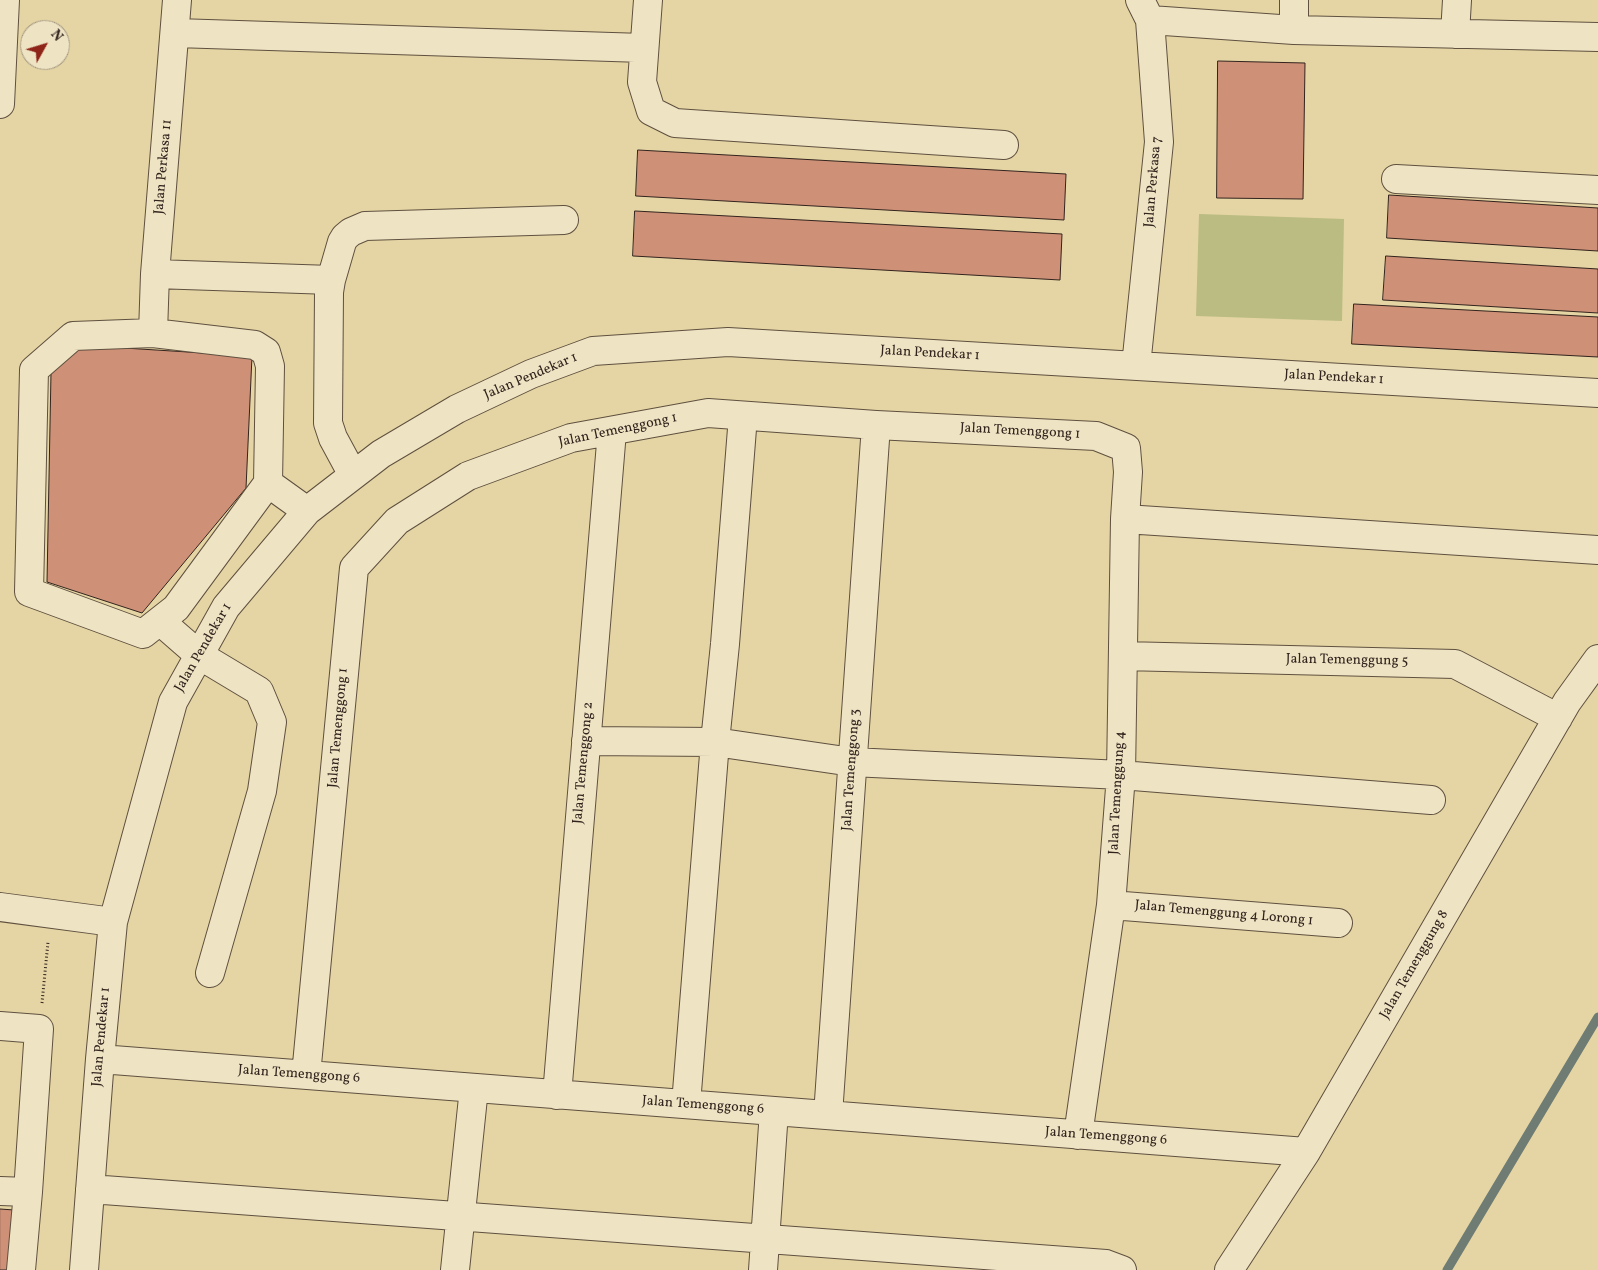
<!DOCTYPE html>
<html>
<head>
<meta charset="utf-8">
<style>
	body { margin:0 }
	#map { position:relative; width:1598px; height:1270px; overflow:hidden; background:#e5d5a4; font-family:Vollkorn,serif }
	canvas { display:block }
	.north { position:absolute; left:20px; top:20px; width:50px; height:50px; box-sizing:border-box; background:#eee4c4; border:1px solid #a39781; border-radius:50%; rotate:51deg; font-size:14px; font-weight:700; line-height:20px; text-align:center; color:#32231d }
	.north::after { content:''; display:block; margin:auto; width:18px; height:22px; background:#8f2418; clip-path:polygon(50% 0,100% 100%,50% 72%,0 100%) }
</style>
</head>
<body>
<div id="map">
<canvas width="1598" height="1270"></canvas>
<div class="north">N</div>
</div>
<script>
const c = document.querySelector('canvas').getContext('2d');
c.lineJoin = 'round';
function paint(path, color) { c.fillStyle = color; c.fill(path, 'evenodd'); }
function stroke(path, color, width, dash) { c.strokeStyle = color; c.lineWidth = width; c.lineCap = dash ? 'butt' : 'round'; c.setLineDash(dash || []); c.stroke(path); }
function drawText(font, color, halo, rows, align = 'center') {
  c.font = font + ' Vollkorn,serif'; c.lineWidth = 4; c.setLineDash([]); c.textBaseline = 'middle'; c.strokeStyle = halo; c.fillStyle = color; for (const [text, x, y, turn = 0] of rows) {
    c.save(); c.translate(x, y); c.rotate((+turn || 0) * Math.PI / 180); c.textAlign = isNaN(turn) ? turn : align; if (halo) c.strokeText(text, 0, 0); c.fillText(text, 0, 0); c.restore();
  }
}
paint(new Path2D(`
	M1199,214L1344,219L1342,321L1196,316Z`), '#babc82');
stroke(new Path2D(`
	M1447,1270L1598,1017`), '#6e7c73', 9);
const building = new Path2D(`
	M1218,61L1305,63L1303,199L1217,198Z
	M638,150L1066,174L1064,220L636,196Z
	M1389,195L1598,208V251L1387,238Z
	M635,211L1062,234L1060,280L633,256Z
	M1386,256L1598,269V313L1383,300Z
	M1354,304L1598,317V357L1352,344Z
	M76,345L252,356L246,488L142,613L47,582L51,373Z
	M0,1209L14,1210L10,1270H0Z`);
paint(building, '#ce9178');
stroke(building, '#32231d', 1);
const minor = new Path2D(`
	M648,0L642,82L651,111L675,123L1004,145
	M1150,20L1294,30L1598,37
	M1294,30V0
	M176,33L643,48
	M1455,34L1457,0
	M0,104L5,0
	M1396,179L1598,190
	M155,274L331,280L329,292L328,423L333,438L353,475
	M331,280L342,242L345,237L351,232L365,226L564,220
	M153,333L255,345L266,352L270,366L268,483L176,608L143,634L29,592L34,370L73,336Z
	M153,333L155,274L177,0
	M1136,366L1159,142L1150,20L1140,0
	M268,483L307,511
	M1125,519L1598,550
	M160,621L199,655L259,691L272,722L262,791L210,973
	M1123,656L1455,664L1558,718
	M586,741L715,742L852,762L1121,775L1431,800
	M1111,905L1338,923
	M0,907L113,922
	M0,1026L39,1029L28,1192L21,1270
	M100,1059L1306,1152
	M306,1075L354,568L397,521L468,476L571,438L708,413L876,425L1096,436L1126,448L1128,472L1125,519L1121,775L1111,905L1078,1135
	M557,1095L612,431
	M686,1104L715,742L725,644L743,416
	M828,1115L876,425
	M90,1189L1106,1264L1122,1270
	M0,1191L28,1192
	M84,1270L100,1059L113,922L173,702L226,607L307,511L381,454L457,409L531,374L593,351L728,342L1598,393
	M455,1270L474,1088
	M763,1270L774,1111
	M1229,1270L1306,1152L1567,702L1598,659`);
stroke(minor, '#5f503f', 30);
stroke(new Path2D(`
	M42,1003L48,942`), '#32231d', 3, [1, 2.5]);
stroke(minor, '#eee4c4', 28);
drawText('14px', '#32231d', '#eee4c4', [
	["Jalan Perkasa 11",164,167,-85],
	["Jalan Perkasa 7",1154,182,-85],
	["Jalan Pendekar 1",930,354,3],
	["Jalan Pendekar 1",531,377,-23],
	["Jalan Pendekar 1",1334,378,3],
	["Jalan Temenggong 1",618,431,-12],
	["Jalan Temenggong 1",1020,432,3],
	["Jalan Pendekar 1",204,648,-60],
	["Jalan Temenggung 5",1347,661,1],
	["Jalan Temenggong 1",339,728,-85],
	["Jalan Temenggong 2",584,763,-85],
	["Jalan Temenggong 3",852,770,-86],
	["Jalan Temenggung 4",1118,793,-87],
	["Jalan Temenggung 4 Lorong 1",1224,914,5],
	["Jalan Temenggung 8",1415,965,-60],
	["Jalan Pendekar 1",102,1037,-85],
	["Jalan Temenggong 6",299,1075,4],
	["Jalan Temenggong 6",703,1106,4],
	["Jalan Temenggong 6",1106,1137,4]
]);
</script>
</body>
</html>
